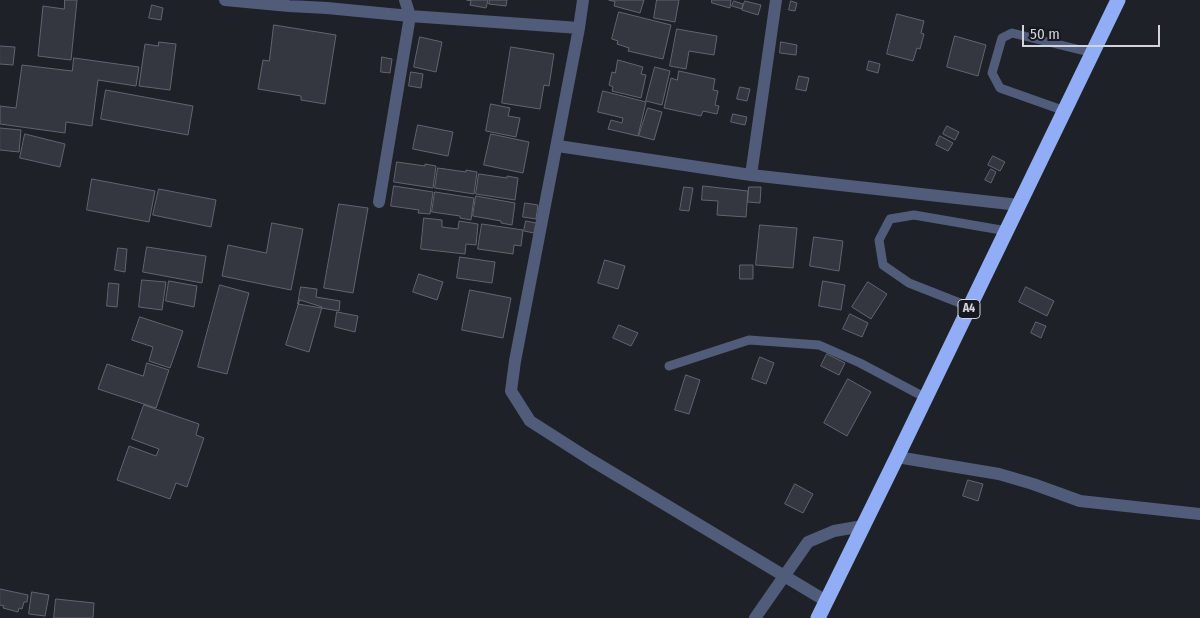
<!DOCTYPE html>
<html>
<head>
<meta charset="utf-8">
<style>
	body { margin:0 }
	#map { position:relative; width:1200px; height:618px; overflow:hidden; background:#1e2128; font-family:"Fira Sans Condensed",sans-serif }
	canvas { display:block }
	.scale { position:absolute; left:1022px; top:25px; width:138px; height:22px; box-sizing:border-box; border:2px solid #d2d4d9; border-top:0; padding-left:6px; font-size:15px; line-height:18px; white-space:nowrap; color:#d2d4d9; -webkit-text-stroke:4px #15181f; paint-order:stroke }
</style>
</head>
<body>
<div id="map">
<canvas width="1200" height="618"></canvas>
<div class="scale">50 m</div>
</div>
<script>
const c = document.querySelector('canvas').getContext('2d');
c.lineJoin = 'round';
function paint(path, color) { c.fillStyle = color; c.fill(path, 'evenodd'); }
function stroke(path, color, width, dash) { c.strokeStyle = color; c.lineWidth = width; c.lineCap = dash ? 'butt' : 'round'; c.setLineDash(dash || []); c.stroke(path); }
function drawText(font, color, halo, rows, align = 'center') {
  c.font = font + ' "Fira Sans Condensed",sans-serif'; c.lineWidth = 5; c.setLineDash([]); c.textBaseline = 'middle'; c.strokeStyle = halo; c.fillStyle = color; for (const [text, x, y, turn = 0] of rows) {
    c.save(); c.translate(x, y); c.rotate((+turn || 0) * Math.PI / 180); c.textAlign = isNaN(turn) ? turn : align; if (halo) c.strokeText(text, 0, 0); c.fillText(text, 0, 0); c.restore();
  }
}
const building = new Path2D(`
	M65,0H77L71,60L38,56L43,6L64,9Z
	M467,0H488L486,8L470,5L471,1Z
	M490,0H507L506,6L489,4Z
	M609,0H644L640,13L614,6L615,2Z
	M657,0H679L675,22L654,18Z
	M712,0H731L730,8L712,3Z
	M734,1L743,4L742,9L732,6Z
	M745,1L761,5L758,15L742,10Z
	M791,1L797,3L795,11L789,10Z
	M152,5L163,8L161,20L149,18Z
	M619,12L671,25L663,59L628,51L629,48L617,44L618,41L612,39Z
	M897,14L924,21L921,33L924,34L920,49L917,48L913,61L887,54Z
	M274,25L336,35L325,104L301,100V96L258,89L263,60L269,61Z
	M677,29L717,36L714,55L689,51L686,69L670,66Z
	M955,36L986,45L978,76L947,67Z
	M420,37L442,42L436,72L414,67Z
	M159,42L176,44L170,90L139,86L145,44L158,46Z
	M781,42L797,45L796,55L780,53Z
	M0,46L15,47L13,65L0,64Z
	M511,47L554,54L549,86L544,85L540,109L502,103Z
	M382,57L392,59L390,73L381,72Z
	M74,58L139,67L136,86L98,80L92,126L66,122L65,133L0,124V106L16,108L22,65L72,71Z
	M618,60L643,67L641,74L646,75L641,98L612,91L613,87L609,85L612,72L615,73Z
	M869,61L880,64L878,73L867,70Z
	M655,67L670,71L662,105L646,101Z
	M679,71L715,79L713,90L718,91L715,105L719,106L717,114L703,111L701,116L664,108L671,78L677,80Z
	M411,72L423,74L421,88L409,86Z
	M799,76L809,78L806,91L796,89Z
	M740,87L750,89L747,101L737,99Z
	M106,90L193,106L188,135L101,119Z
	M603,91L646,102L638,136L608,129L611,120L622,123L623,118L598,112Z
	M491,104L510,108L508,116L520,118L516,137L486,131Z
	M648,108L662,112L654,140L639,136Z
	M733,114L747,117L745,125L731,122Z
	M418,125L453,132L448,156L413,149Z
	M947,126L959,132L955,140L943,134Z
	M0,128L21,130L19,152L0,150Z
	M25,134L65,144L60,167L20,158Z
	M491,134L529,142L523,173L484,165Z
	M940,136L953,143L948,151L936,145Z
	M993,156L1005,162L1000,171L988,165Z
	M397,162L425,166V164L436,166L433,188L394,182Z
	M438,168L466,172V170L477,172L474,194L435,188Z
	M991,169L996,172L991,183L985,180Z
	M479,174L507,178V176L518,178L515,200L476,194Z
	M92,179L155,191L149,222L87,210Z
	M394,186L433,192L430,214L418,213L419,210L391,206Z
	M703,186L748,191L746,217L717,215L718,201L702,200Z
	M684,187L693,188L689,211L680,210Z
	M749,187H761L760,203L748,202Z
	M159,189L216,200L211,227L153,215Z
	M435,192L474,198L471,220L460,218V216L432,212Z
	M476,196L515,203L512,225L501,223V221L473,216Z
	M525,203L538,205L536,219L523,217Z
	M339,204L368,208L353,293L324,288Z
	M424,218L442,220V227L458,229L459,221L478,224L476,245L466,244L465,254L421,249Z
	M526,221L536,223L534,233L524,231Z
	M272,223L303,229L291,290L222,276L228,245L266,253Z
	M482,224L523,230L521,246L514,245L513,254L478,249Z
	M760,225L797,228L793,268L756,265Z
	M814,237L843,241L839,271L810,266Z
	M147,247L206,256L202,283L143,272Z
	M118,248L127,249L125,272L115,270Z
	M460,257L495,262L492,283L457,278Z
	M605,260L625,266L618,289L598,283Z
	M740,265H753V279H740Z
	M419,274L443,282L437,300L413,292Z
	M142,280L166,282L162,310L139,307Z
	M169,281L197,286L194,307L166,301Z
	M823,281L845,285L841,310L819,306Z
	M868,282L887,294L871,319L852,307Z
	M109,283L119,284L117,307L107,306Z
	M220,285L249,293L227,374L198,367Z
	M301,287L317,289L316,297L340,301L339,311L298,304Z
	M1026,287L1054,301L1047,316L1019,302Z
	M470,290L511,298L503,338L462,330Z
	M300,300L322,307L309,352L286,345Z
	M337,312L358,316L355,332L335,327Z
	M850,314L868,323L862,337L843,329Z
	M140,317L183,331L170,368L149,361L153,347L132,340Z
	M1036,322L1046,326L1041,338L1031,333Z
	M619,325L638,333L631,346L613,338Z
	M827,354L845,363L839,375L821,366Z
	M760,357L774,363L766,384L752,379Z
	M147,363L169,370L156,408L98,389L107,364L143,376Z
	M686,375L700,380L689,414L675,410Z
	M848,379L871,392L847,436L824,423Z
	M144,405L199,424L196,435L204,438L187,487L176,483L170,499L117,480L129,446L156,456L159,449L132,439Z
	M968,480L983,484L978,501L963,496Z
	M795,484L813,494L803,513L785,504Z
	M0,589L28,595L27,602H24L22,609L19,608L18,612L3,608L4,606L0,605Z
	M32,592L49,595L45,616L29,614Z
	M56,599L94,603L93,618H54Z`);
paint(building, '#34373f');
stroke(building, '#61656d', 1);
stroke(new Path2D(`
	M1065,111L1000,88L992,73L1002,38L1012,33L1093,53
	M970,307L909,283L883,265L879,240L890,219L914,215L1007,231
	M669,366L749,340L819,345L860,363L926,398`), '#505c79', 9);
stroke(new Path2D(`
	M225,0L289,6L327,8L410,16L579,28
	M583,0L579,28L515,361L511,391L530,421L591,460L826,601
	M558,146L751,175L1019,205
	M751,175L776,0
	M379,202L410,16L405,0
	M897,457L999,474L1033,484L1080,501L1200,514
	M755,618L808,542L834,531L863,526`), '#505c79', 12);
stroke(new Path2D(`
	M818,618L897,457L1118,0`), '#91adf5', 15);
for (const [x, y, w] of [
	[969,309,22]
]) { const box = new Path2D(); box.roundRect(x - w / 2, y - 9.5, w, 19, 4); c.fillStyle = '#15181f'; c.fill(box); stroke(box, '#d2d4d9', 1); }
drawText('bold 12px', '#d2d4d9', null, [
	["A4",969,309]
]);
</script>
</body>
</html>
